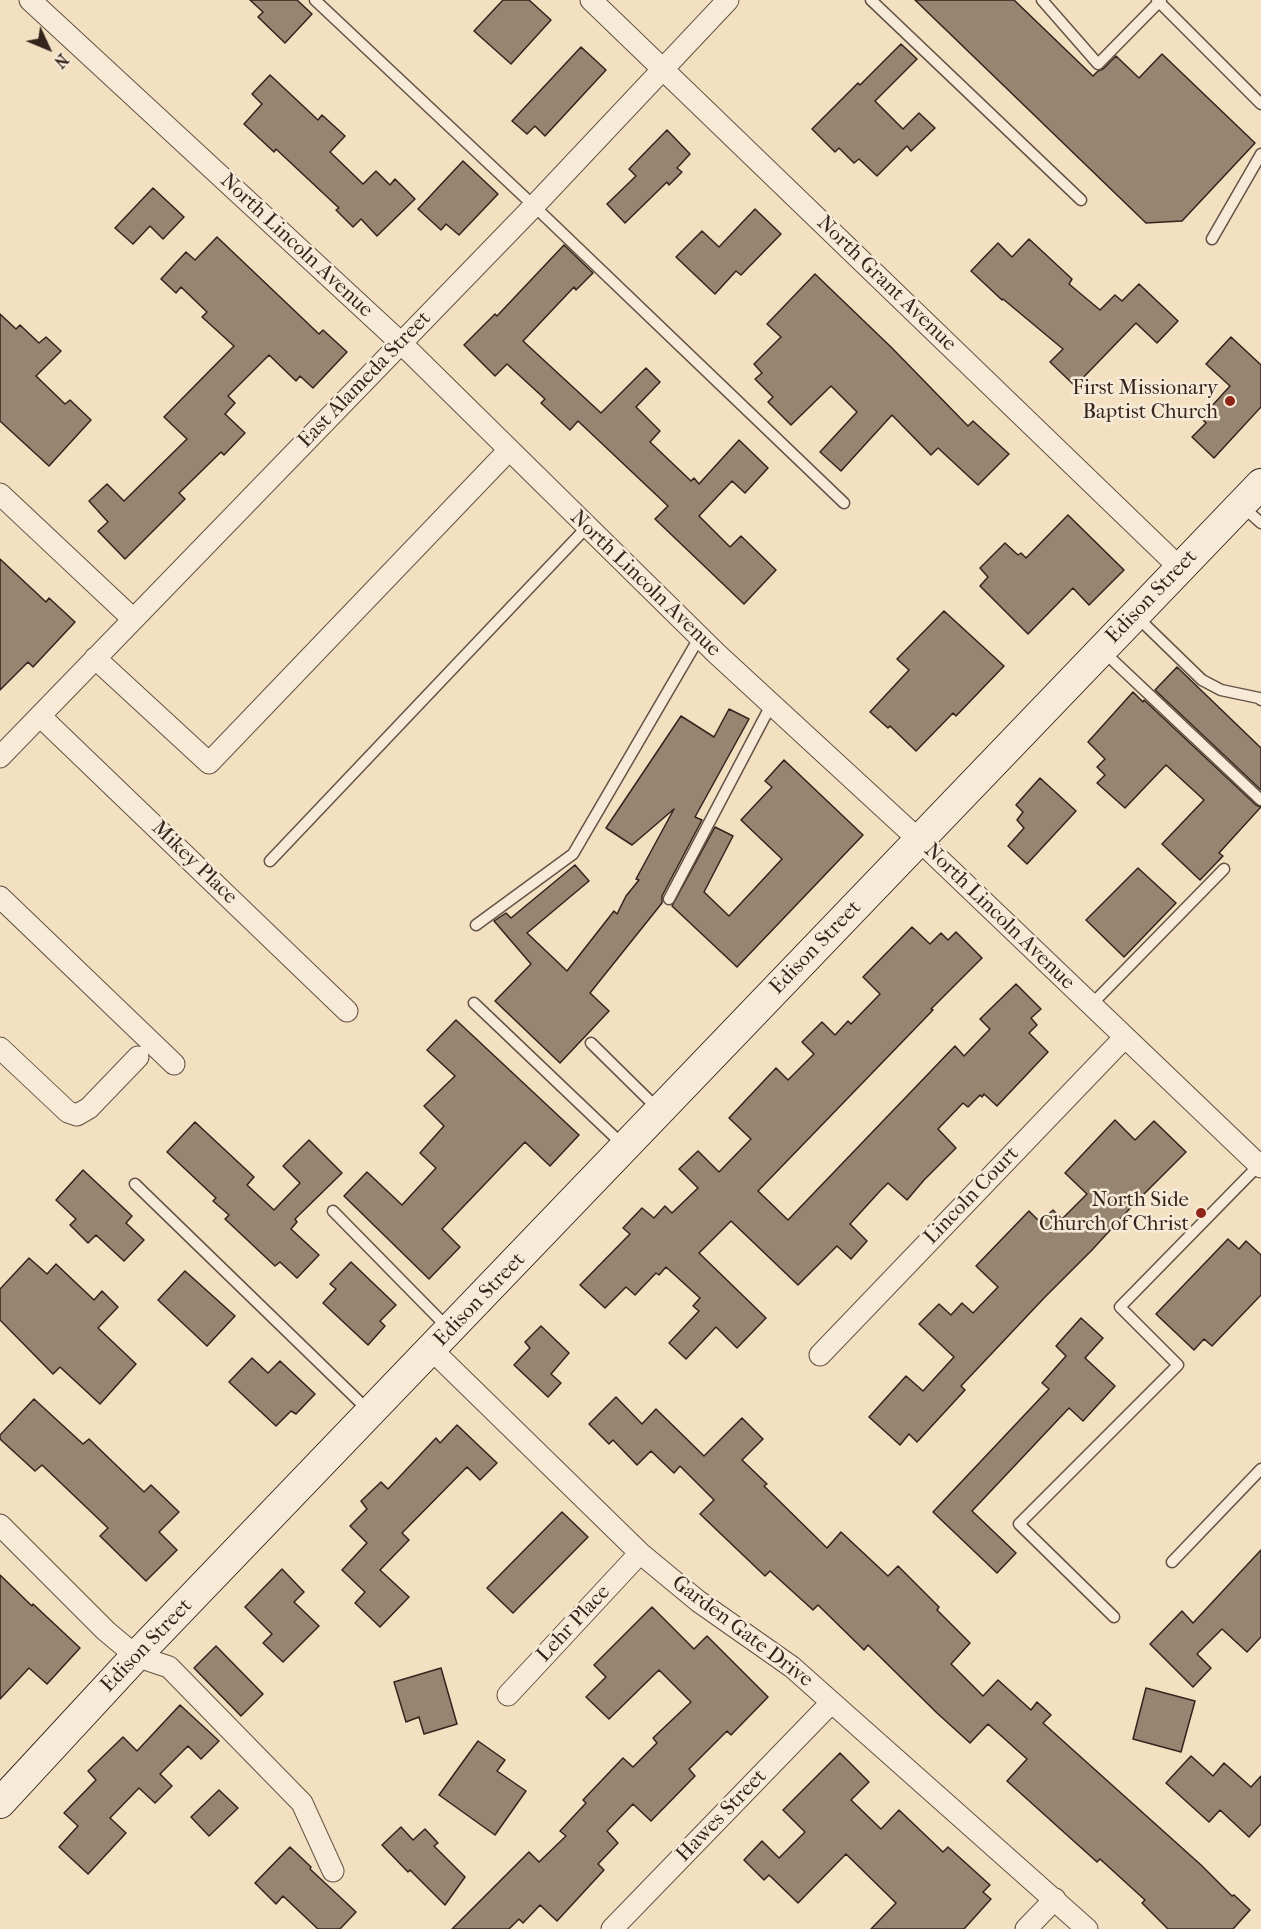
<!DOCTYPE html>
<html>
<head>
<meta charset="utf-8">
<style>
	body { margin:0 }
	#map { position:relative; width:1261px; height:1929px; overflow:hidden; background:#f2e0c1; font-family:"IM FELL French Canon",serif }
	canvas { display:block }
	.north { position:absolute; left:18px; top:18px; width:60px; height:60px; -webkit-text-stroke:4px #f7ebd7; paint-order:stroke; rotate:134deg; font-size:16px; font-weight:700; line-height:24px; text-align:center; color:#35231d }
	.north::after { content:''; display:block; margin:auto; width:21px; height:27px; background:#35231d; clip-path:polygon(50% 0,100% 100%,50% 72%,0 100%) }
</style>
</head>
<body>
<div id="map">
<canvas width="1261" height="1929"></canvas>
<div class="north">N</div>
</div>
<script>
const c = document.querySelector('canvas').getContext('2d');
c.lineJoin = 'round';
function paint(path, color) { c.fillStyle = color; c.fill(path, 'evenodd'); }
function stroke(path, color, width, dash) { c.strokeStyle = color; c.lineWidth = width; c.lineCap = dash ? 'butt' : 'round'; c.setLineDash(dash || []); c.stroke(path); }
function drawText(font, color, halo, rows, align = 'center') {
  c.font = font + ' "IM FELL French Canon",serif'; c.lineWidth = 5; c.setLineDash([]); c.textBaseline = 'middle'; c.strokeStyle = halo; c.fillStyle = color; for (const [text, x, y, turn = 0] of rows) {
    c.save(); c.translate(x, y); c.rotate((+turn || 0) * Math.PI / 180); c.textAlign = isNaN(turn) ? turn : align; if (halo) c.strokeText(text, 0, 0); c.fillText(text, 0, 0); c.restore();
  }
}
const building = new Path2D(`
	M250,0H297L312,14L285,43L258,17L263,12Z
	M503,0H529L551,20L511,64L474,31Z
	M915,0H1014L1093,76L1098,71L1103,69L1116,56L1139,78L1162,54L1255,143L1182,221L1146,223Z
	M901,44L917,59L875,101L903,129L919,113L935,128L911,151L907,146L877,176L859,159L854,163L839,148L835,152L812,129L858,83L860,85Z
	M581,47L606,70L545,136L535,126L527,134L512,121Z
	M270,75L318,120L322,115L345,136L330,152L363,184L376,171L390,185L395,179L415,199L377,236L361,219L353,227L336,210L339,208L276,149L274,152L244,124L262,104L252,94Z
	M667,130L690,154L677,168L682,172L669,185L667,182L625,223L607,204L636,176L629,169Z
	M463,161L498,194L459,235L446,224L441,230L418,209Z
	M153,188L184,217L163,239L150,226L133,244L115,228Z
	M755,209L781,234L741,275L736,271L715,294L676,257L702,231L719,247Z
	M217,237L319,334L323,330L347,352L313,388L300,376L296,381L269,355L228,396L235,403L225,414L245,433L224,455L221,452L179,493L185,499L125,559L98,531L108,522L89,501L107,484L124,501L187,439L164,417L234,346L202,317L207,312L181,287L176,293L161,279L186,252L195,260Z
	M1029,239L1072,279L1069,284L1100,310L1115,295L1122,301L1139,284L1178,321L1157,343L1136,323L1075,386L1050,362L1063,349L1003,299L1002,300L971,271L998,243L1012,257Z
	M564,245L593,273L576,290L574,287L523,341L601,413L646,368L660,382L636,407L660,431L650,442L691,481L694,478L699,484L739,440L768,468L745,493L732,481L699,516L730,547L741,536L776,570L744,604L655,519L668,506L578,421L570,430L541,403L545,399L507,364L495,376L464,345L495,314L497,316Z
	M815,274L892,348L968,426L973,421L1009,454L978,485L938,448L931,455L892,415L841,471L820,452L857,412L831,386L791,425L768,402L773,397L755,379L762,373L754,364L781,337L767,324Z
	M0,314L16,329L20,325L39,343L46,337L61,351L36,376L65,404L70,400L91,420L49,466L0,421Z
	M1231,337L1261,365V407L1214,458L1192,437L1206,423L1201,418L1230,386L1206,364Z
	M1068,515L1124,570L1089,605L1073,588L1028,634L980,586L988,577L980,568L1005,543L1018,555L1021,553L1026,558Z
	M0,559L46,602L49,598L75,622L33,667L28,662L0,690Z
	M944,611L1004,666L956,716L953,713L916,751L890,726L888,728L870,712L909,670L897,659Z
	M1177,667L1261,748V790L1155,690Z
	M1133,692L1143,702L1144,700L1256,805L1261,807L1219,853L1223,856L1200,880L1162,844L1204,800L1166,765L1125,808L1097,783L1105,775L1097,767L1105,759L1088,742Z
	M729,709L749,719L695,817L702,820L662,896V903L590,993L609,1011L560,1063L495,1001L531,964L494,921L506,913L511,918L575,865L589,881L527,933L567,971L614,911L617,914L626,896L639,880L636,879L674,809L632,845L606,828L681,716L714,737Z
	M784,760L863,835L737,967L672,906L715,827L733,836L704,892L729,916L782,859L741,820L772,787L765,781Z
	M1040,778L1076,811L1027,864L1008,846L1024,828L1017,820L1023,812L1016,805Z
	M1138,868L1176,903L1124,957L1086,920Z
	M912,927L930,944L941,933L948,940L956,932L982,958L931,1009L933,1010L758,1191L788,1220L955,1046L964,1056L990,1029L980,1019L1016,984L1041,1009L1031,1018L1037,1025L1029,1033L1048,1052L997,1106L984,1094L982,1097L980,1095L968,1107L963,1103L938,1129L956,1148L924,1180L907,1200L888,1183L880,1191L850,1224L867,1241L851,1259L837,1246L798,1285L731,1221L699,1253L766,1318L737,1348L716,1327L686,1359L669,1343L699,1311L693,1306L700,1298L666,1267L659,1275L656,1273L635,1295L626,1287L605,1308L580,1285L630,1234L623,1228L642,1208L654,1218L665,1206L672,1213L698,1188L679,1169L698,1151L719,1172L751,1139L729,1118L776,1068L788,1080L814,1054L802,1042L822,1022L835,1035L848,1021L851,1024L880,994L863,977Z
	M456,1020L579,1135L550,1166L525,1142L442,1229L460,1247L429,1279L344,1196L367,1172L402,1205L436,1168L420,1153L444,1126L424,1106L455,1076L427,1050Z
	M1115,1120L1135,1140L1154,1121L1186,1152L1134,1204L1092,1250L1045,1297L961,1386L965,1390L917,1442L909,1434L900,1445L869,1417L906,1376L923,1391L954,1357L919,1324L939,1304L951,1315L962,1303L973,1313L998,1287L976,1266L1029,1211L1040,1222L1053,1210L1062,1219L1087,1194L1065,1173Z
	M195,1122L254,1177L247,1185L274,1210L300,1183L283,1166L309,1140L342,1173L295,1219L297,1222L291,1229L319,1255L297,1278L280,1262L275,1266L225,1219L229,1215L213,1201L216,1198L167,1152Z
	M83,1170L132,1216L126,1223L144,1240L124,1261L96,1235L88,1243L70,1225L76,1219L56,1200Z
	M1228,1239L1239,1249L1246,1241L1261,1255V1295L1212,1346L1204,1339L1194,1350L1156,1314Z
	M29,1258L47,1274L56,1264L94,1300L102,1291L118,1307L98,1328L136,1364L100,1404L60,1367L53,1374L0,1320V1289Z
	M351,1262L396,1305L380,1321L385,1326L368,1345L323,1303L336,1289L330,1284Z
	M185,1271L235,1316L207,1346L158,1300Z
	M1081,1318L1103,1338L1085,1358L1115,1386L1083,1421L1069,1408L972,1511L1016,1553L997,1573L933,1512L1049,1389L1042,1383L1066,1356L1056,1346Z
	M541,1326L569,1353L551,1374L561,1383L548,1397L514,1365L530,1348L525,1342Z
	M252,1358L268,1373L280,1361L315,1394L296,1414L291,1411L276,1426L229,1382Z
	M616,1397L642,1424L656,1409L704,1456L742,1418L763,1439L742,1460L767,1484L764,1486L827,1548L841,1532L888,1576L898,1566L939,1607L937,1610L970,1643L951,1664L983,1696L998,1680L1031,1710L1037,1702L1051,1715L1043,1723L1201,1865L1232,1896L1234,1895L1250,1910L1233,1929H1168L1142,1903L1145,1900L1100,1859L1097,1862L1007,1781L1027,1759L988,1724L970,1743L937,1713L868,1645L864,1650L818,1605L813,1610L770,1571L765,1576L700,1514L714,1500L680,1466L674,1473L651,1451L637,1465L613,1440L609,1444L589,1424Z
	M34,1399L83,1444L89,1439L144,1492L151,1485L179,1512L159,1532L177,1550L146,1581L100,1536L108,1528L42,1465L35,1471L0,1439V1435Z
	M457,1425L497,1463L480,1480L467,1467L402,1533L409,1540L380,1570L409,1597L380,1627L355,1603L365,1592L342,1570L367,1543L350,1526L367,1509L361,1501L381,1482L388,1489L436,1438L440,1443Z
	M562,1512L588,1537L513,1613L487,1588Z
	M1261,1550V1637L1247,1652L1222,1629L1197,1654L1211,1668L1193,1687L1150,1644L1182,1611L1193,1623Z
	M282,1569L304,1592L294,1602L319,1626L283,1662L263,1643L272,1634L245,1607Z
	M0,1575L32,1606L33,1604L80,1648L47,1684L29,1668L0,1699Z
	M652,1607L694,1649L707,1636L768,1697L731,1735L727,1731L689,1769L695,1776L651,1821L633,1804L607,1831L618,1843L598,1864L604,1870L557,1921L540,1905L523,1923L519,1919L509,1929H452L529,1852L539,1862L566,1836L560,1831L586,1803L583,1800L623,1758L633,1767L657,1743L653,1738L691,1702L659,1670L609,1719L586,1697L606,1677L594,1665Z
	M216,1646L263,1694L241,1716L194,1668Z
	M441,1668L457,1724L424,1734L419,1717L406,1722L394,1682Z
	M1146,1688L1195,1701L1181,1752L1133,1739Z
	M180,1705L219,1741L201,1759L188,1746L160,1774L172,1786L155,1803L139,1788L110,1818L126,1833L88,1874L59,1847L78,1826L64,1813L96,1780L88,1771L123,1737L137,1751Z
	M478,1741L505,1760L497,1771L526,1791L495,1835L439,1795Z
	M840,1753L869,1782L851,1800L881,1829L899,1810L943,1852L948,1847L990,1885L983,1892L991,1899L964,1929H871L896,1903L846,1854L798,1903L769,1875L764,1880L744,1860L762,1841L779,1858L805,1832L783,1810Z
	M1191,1756L1213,1776L1224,1763L1251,1787L1261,1776V1824L1249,1837L1220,1810L1209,1822L1166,1783Z
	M219,1790L238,1808L209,1836L191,1817Z
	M401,1827L413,1840L425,1829L438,1843L434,1846L465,1877L445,1905L410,1870L408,1872L382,1845Z
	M290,1847L311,1867L310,1869L356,1912L340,1929H318L283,1896L276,1904L255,1883Z`);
paint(building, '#978572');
stroke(building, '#35231d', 1.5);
const lane = new Path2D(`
	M315,0L534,206L844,503
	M871,0L1081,200
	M1042,0L1098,64L1161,0
	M1157,0L1261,104
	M1212,239L1261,154
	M1243,507L1261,523
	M1135,615L1202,680L1221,690L1259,698L1261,700
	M1104,652L1261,800
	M270,861L587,527
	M669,899L771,705
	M476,925L573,854L699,638
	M474,1003L623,1145
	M1091,1005L1224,869
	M591,1043L658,1109
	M135,1184L369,1411
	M333,1211L448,1328
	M1172,1562L1261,1469
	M1114,1617L1019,1524L1178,1365L1120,1307L1259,1165`);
const street = new Path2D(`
	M30,0L401,343L717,654L919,840L1261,1167
	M591,0L1180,568
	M0,494L133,619
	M95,658L209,763L509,450
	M40,716L347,1011
	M0,757L534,206L728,0
	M0,897L174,1064
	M0,1048L68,1112L77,1115L89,1108L138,1057
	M432,1350L640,1553L698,1601L792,1667L1087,1929
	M820,1355L1125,1037
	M0,1525L106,1631L136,1656L169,1667L302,1803L333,1871
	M508,1695L640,1553
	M612,1929L831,1703
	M1026,1929L1055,1899`);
const secondary = new Path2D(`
	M0,1803L136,1656L1261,484`);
stroke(lane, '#645246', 13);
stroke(street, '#645246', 23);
stroke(secondary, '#35231d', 32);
stroke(lane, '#f7ebd7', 10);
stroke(street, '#f7ebd7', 21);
stroke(secondary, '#f7ebd7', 30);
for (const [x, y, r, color] of [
	[1230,401,6,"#8f2418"],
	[1201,1213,6,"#8f2418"]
]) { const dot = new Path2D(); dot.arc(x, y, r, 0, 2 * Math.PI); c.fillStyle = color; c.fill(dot); stroke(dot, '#f7ebd7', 2); }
drawText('21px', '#35231d', '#f7ebd7', [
	["North Lincoln Avenue",296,246,43],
	["North Grant Avenue",886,284,44],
	["East Alameda Street",365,380,-46],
	["North Lincoln Avenue",645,584,44],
	["Edison Street",1152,597,-46],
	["Mikey Place",194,863,44],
	["North Lincoln Avenue",999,917,44],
	["Edison Street",816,948,-46],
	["Lincoln Court",972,1196,-46],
	["Edison Street",480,1300,-46],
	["Lehr Place",574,1624,-47],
	["Garden Gate Drive",742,1632,37],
	["Edison Street",147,1646,-46],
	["Hawes Street",722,1816,-46]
]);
drawText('21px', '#35231d', '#f7ebd7', [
	["First Missionary",1218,389],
	["Baptist Church",1218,413],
	["North Side",1189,1201],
	["Church of Christ",1189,1225]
], 'right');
</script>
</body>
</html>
